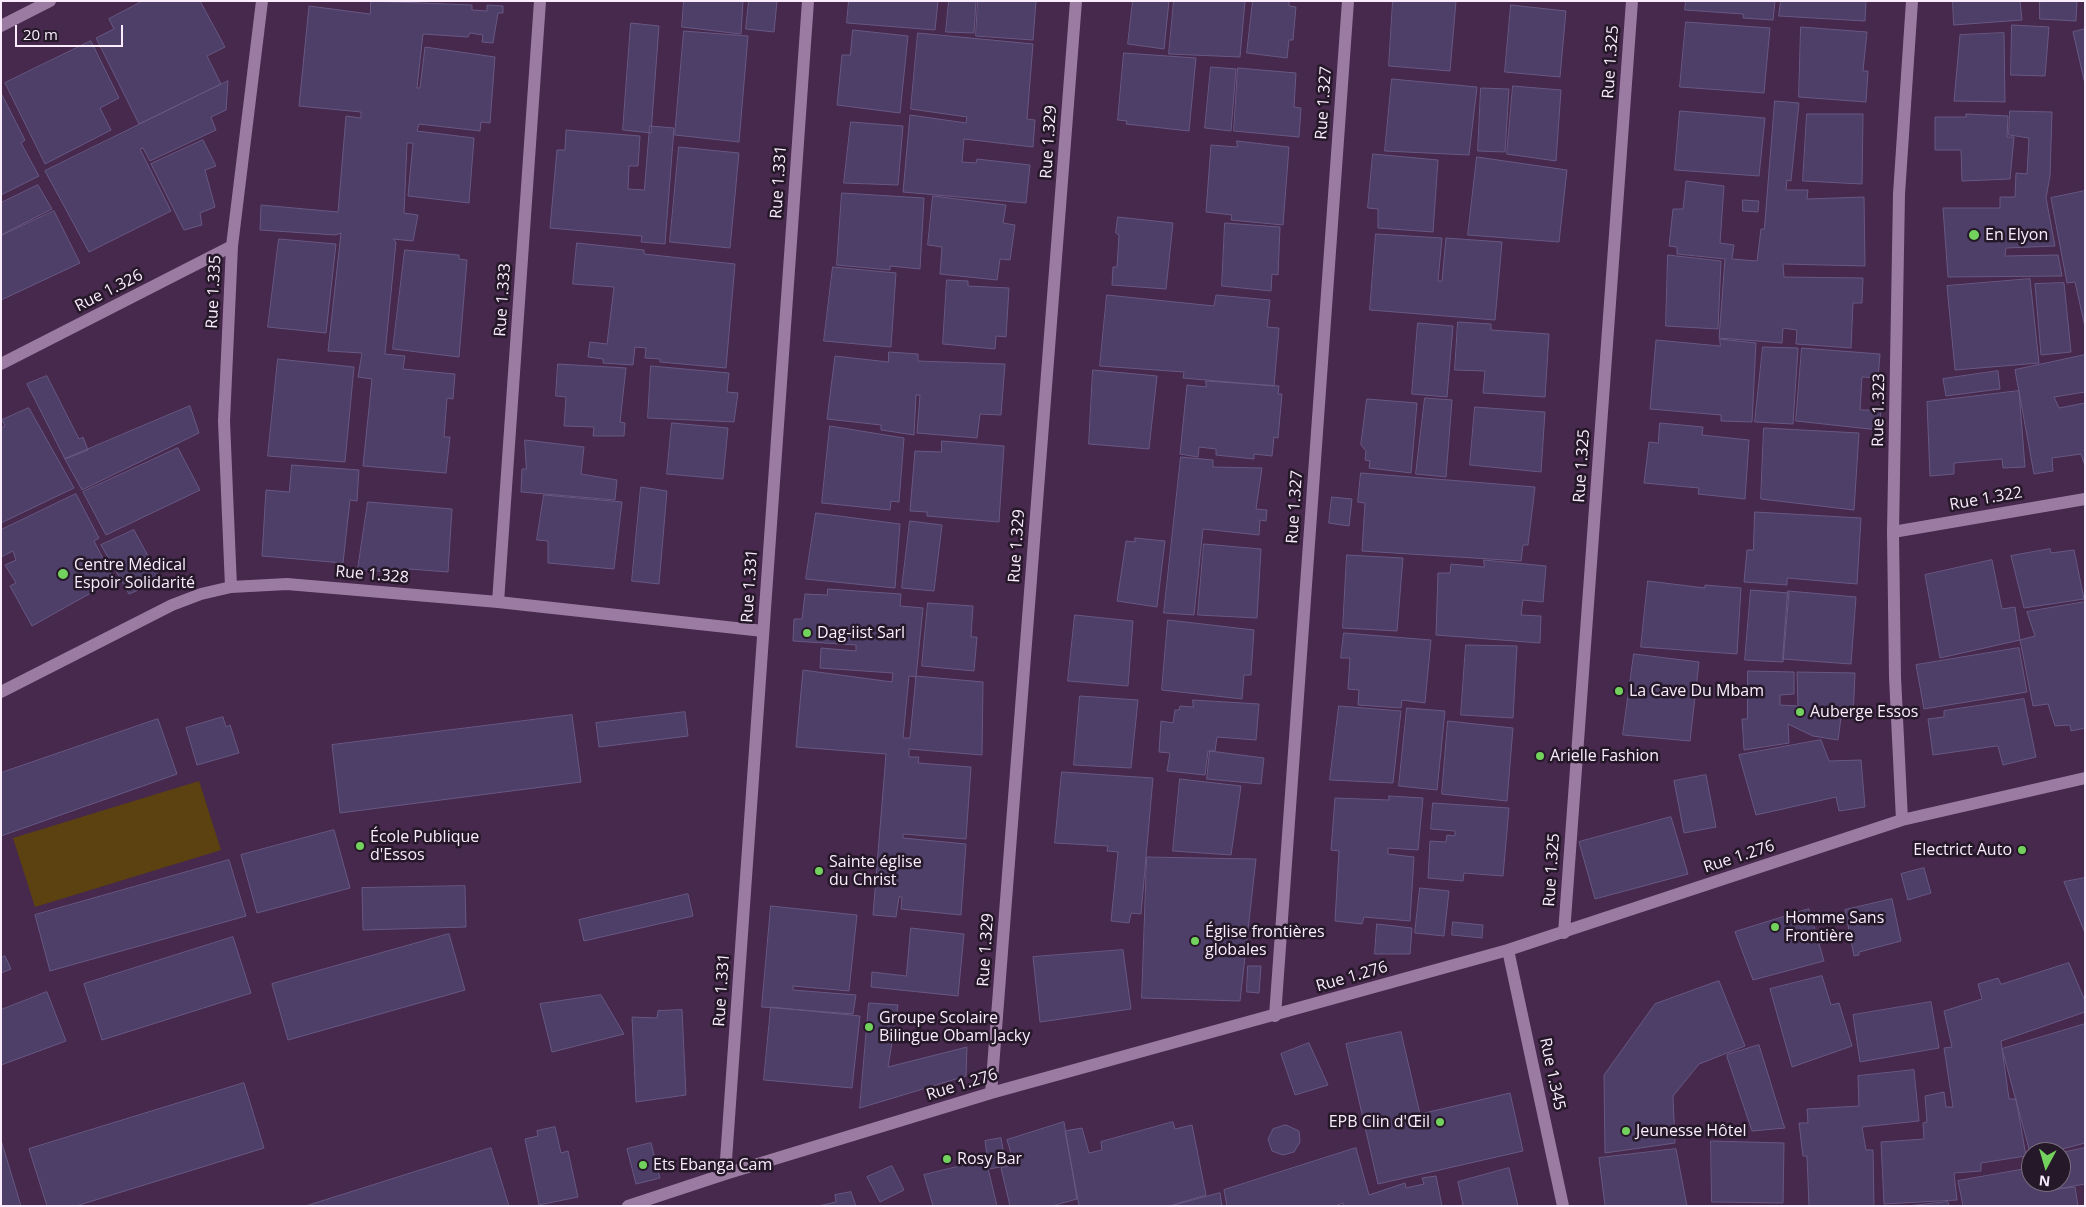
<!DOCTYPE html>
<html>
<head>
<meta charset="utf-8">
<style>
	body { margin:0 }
	#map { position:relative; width:2086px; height:1207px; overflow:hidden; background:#46294c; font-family:"Open Sans",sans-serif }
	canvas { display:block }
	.frame { position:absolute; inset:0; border:2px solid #faecfd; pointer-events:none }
	.north { position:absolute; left:2021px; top:1142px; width:50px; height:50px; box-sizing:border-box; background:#251828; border:1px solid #7a6d7d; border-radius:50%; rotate:186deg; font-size:14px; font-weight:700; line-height:20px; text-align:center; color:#faecfd }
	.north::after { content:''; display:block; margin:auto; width:18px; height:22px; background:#73d25d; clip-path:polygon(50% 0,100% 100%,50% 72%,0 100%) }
	.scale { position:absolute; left:15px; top:25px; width:108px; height:22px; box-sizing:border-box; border:2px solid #faecfd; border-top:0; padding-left:6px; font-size:15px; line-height:18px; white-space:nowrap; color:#faecfd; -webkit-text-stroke:4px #251828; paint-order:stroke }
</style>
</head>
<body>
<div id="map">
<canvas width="2086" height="1207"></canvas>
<div class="frame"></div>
<div class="north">N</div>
<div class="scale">20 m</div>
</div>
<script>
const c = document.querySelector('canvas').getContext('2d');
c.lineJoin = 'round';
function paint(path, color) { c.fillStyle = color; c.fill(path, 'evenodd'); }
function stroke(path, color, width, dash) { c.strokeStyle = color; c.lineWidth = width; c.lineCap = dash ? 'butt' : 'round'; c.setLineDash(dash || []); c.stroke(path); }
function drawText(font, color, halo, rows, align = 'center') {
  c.font = font + ' "Open Sans",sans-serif'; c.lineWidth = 5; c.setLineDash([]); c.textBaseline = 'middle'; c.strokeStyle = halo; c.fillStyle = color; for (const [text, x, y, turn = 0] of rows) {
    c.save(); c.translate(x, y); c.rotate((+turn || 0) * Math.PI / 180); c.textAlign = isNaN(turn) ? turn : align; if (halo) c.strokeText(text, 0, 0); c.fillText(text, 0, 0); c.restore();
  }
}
paint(new Path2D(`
	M199,781L221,850L35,907L13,838Z`), '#5c4210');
const building = new Path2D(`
	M143,1H200L225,47L207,56L221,84L139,124L96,38L114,29L109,19Z
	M371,1L472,5V10L487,11V5L503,6V13H498L493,43L482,42L483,35L470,33L468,37L423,34L417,88H420L425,47L495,57L490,123L481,122L480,131L419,124L417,131L474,138L469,203L408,196L413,143H407L404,213L418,215L413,241L393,239L396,242L385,354L405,356L403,369L455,374L453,399L447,398L444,437H450L446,473L363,466L372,379L358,377L362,353L328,351L341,233L336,235L260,230L261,205L338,212L346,116L361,118V112L299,106L309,6L370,14Z
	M684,1H743L741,34L682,27Z
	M749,1H777L774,32L746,29Z
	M849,1H938L935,30L847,23Z
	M949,1H976L974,33L946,32Z
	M978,1H1036L1033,40L976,36Z
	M1133,1H1169L1164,49L1128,44Z
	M1174,1H1245L1240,57L1169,54Z
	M1253,1H1289V6L1296,7L1293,40H1289L1287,58L1247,53Z
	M1393,1H1456L1450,71L1389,66Z
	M1686,1H1775L1773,20L1743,18V14L1685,10Z
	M1781,1H1866L1865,21L1779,16Z
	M1953,1H2020L2022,20L1954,25Z
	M2040,1H2077L2076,21L2040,19Z
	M1511,5L1566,11L1560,77L1505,72Z
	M1686,22L1770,28L1764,93L1680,87Z
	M631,23L659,26L651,133L623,130Z
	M2012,25L2049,27L2045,76L2011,75Z
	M1801,27L1867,32L1863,71H1868L1866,102L1799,97Z
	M2085,29V84L2073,32Z
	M853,30L908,36L900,113L837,105L842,55H850Z
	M684,31L748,36L739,142L675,135Z
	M918,33L1033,44L1027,119L1035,120L1033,147L964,139L962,162L976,163L977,159L1030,165L1026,203L903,192L910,115L966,123L967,117L911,109Z
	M2004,33L2005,102L1954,101L1960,35Z
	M91,41L119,98L100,108L111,130L45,164L5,83Z
	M1124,53L1196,58L1189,131L1126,124L1127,121L1118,120Z
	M1211,67L1236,69L1231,131L1205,128Z
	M1238,68L1296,73L1294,107L1301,108L1299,137L1234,131Z
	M1392,79L1477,87L1469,155L1385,151Z
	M228,81L226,110L211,117L216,130L150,161L143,148L140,149L171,211L89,252L45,171Z
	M1513,86L1561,90L1556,161L1507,154Z
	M1481,88L1509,89L1505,152L1478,151Z
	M1,93L25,140L21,143L39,176L1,195Z
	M1775,101L1799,103L1791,181L1787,180L1786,190H1808L1807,199L1864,197L1865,266L1783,264L1784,277L1863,278L1862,303H1853L1851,348L1796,344L1797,330L1783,328L1782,343L1719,338L1725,259L1677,254V247L1669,246L1673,209H1683L1686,181L1724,186L1720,243L1734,245L1732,259L1757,261L1761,229H1764Z
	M1680,111L1765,118L1759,176L1675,170Z
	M2010,111L2052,112L2050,176L2046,198L2055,246L2006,248L2005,256L2058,255L2062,276L1948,277L1943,208H2000V197H2015L2016,173L2027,174L2029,138L2009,135Z
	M1807,114H1863L1862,184L1803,181Z
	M1966,114L2008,116L2007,137H2014L2010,179L1962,181L1961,150H1935V117H1966Z
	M851,122L903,126L898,185L844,183Z
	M650,126L674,128L665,244L641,242L642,236L550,228L557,150H565L566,130L640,136L638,166H629L628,189L644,190Z
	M203,140L216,166L205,170L215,207L200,213L202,225L184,230L151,164Z
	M1237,141L1289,147L1283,225L1231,220L1232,215L1206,212L1211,145L1237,147Z
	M679,147L739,153L730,248L670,242Z
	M1373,154L1438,160L1433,232L1378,228V209L1368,208Z
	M1477,157L1567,170L1559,242L1468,235Z
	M38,185L52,209L1,235V203Z
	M2085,191V327L2075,282L2067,283L2051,198Z
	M842,193L924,198L920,269L890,266V270L837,265Z
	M933,196L1006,205L1003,223L1015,225L1010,260L1000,259L997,280L940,274L942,247L928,245Z
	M1743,200L1759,201L1758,212L1743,211Z
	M54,211L80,263L1,300V236Z
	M1118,217L1173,223L1166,289L1112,285L1113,267H1117L1119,235L1116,233Z
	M1225,223L1280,227L1278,275L1272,274L1271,291L1222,286Z
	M1376,234L1442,238L1438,281H1442L1446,238L1502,242L1495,320L1370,310Z
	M279,239L336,244L326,333L268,327Z
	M577,243L644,250V254L735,264L726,368L660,362V359L645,358L646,348L635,347L633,365L603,363V359L588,357L590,342L607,344L614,287L573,284Z
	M405,250L459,255V259L467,260L459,357L393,349Z
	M1668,255L1721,261L1718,329L1666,326Z
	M833,267L896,273L891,347L824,341Z
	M2030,279L2039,363L1955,370L1947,286Z
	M947,280L968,281V286L1009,288L1006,337L996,336L995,349L943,344Z
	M2064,283L2071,352L2041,355L2035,284Z
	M1107,295L1214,306L1216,295L1270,300L1267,327L1279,328L1274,386L1183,378L1184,372L1100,366Z
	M1458,322L1491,324V330L1549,334L1545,397L1483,393L1485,371L1455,370Z
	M1418,323L1453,326L1447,397L1412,394Z
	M1720,339L1756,343L1752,422L1721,421V415L1650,409L1656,340L1720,346Z
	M1763,347L1798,348L1793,424L1755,422Z
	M1802,348L1880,354L1878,378L1862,377L1860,410H1881L1879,430L1796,421Z
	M889,352L918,354V361L1005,364L1001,415L980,414L977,438L917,433L920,395H916L914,435L881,430V425L827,419L835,356L888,362Z
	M2085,355V392L2054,397L2059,408L2085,403V466L2081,454L2052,458L2053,471L2034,474L2015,370Z
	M278,359L354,367L345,462L268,456Z
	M558,364L626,368L620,422L625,423L624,436H593L594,427L564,426L566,397L556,396Z
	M651,366L729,373L727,392L738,393L734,422L648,418Z
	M1093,370L1157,376L1149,449L1089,444Z
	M1998,371L2000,389L1946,396L1943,379Z
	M47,376L79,439L83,437L88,450L65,459L27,384Z
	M1206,381L1279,386L1278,394H1282L1278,438L1274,437L1272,456L1254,454V459L1216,455V449L1199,447L1198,457L1180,454L1187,385L1206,387Z
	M2019,391L2025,467L2003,468L2002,459L1954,463V474L1930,476L1927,402Z
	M1425,398L1452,400L1446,477L1416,474Z
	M1367,399L1417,403L1411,473L1369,468L1370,461L1365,460L1366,451L1361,445Z
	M190,406L199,433L82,490L65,459Z
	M1475,407L1545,412L1541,472L1470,465Z
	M29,408L74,488L1,523V428L5,426L2,420Z
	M672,423L728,428L723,479L667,474Z
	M1660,423L1703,427L1702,435L1749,440L1745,499L1698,494L1699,488L1644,483L1649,442L1658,443Z
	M830,426L904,438L899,502L891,501L890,510L822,503Z
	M1764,428L1859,433L1854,510L1761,499Z
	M525,440L584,447L581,474L617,480L615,500L521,492L522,469H526Z
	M942,441L1004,446L999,522L927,516V512L910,511L915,451L941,452Z
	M178,448L200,490L106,535L83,492Z
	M1181,457L1213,460V467L1262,468L1256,509L1267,510L1266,521L1260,520L1259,535L1203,529L1194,615L1164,613Z
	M292,465L359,470L357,501L350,500L343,563L262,556L266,490L289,492Z
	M1361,473L1535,487L1528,545H1523L1521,561L1362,551L1365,503L1358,502Z
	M641,487L667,491L659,584L632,581Z
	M76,494L99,538L94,541L114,580L32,626L10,586L16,583L5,565L16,560L13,551L1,557V530Z
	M544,495L622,502L614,569L548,563V541L537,540Z
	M1332,497L1352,499L1349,526L1329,523Z
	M368,502L452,509L448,572L409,569L408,574L358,569Z
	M1755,512L1861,518L1857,584L1787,578V585L1744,582L1747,550H1753Z
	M816,513L900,524L895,588L806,579Z
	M910,521L942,525L934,591L902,588Z
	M134,530L161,580L129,594L101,545Z
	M1135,538L1165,541L1157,607L1117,601L1126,541L1135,542Z
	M1204,544L1261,549L1257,618L1198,615Z
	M2050,549L2051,553L2074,550L2084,599L2024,608L2011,556Z
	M1347,555L1403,558L1397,631L1343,628Z
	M1484,560L1546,566L1543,602L1523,600L1521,615L1541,616L1540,643L1436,635L1438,573H1450L1451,564L1484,567Z
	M1992,560L2002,609L2015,607L2020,640L1940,658L1925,575Z
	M1648,581L1705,588V585L1741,588L1737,654L1641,647Z
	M828,589L901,594L900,606L923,608L916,677L909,676L903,738H910L916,676L983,682L982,755L909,749V757H919L918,763L971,767L966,839L903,834V838L966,844L961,915L901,909L902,897H899L896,917L873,915L886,754L796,747L803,670L892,682L893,673L820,668L821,648L856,651V645L793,641L794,619H802L805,594L827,595Z
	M1751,590L1789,593L1783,662L1745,660Z
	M1788,591L1856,597L1851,664L1783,659Z
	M2085,602V728L2071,731L2070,725L2055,726L2048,704L2033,706L2020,640L2035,636L2027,612Z
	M928,603L973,606L971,637H977L974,671L922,666Z
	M1075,615L1133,621L1128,686L1068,681Z
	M1168,620L1254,630L1251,675H1244L1242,699L1162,690Z
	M1344,633L1431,640L1425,703L1402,700L1401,708L1358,705L1359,690L1348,689L1350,658H1341Z
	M1466,645L1517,646L1513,718L1461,715Z
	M2019,648L2027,692L1924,709L1916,665Z
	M1634,654L1699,662L1690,741L1623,735Z
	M1748,671L1794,672V694L1780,695V705L1798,706L1797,672L1855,673L1853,719L1841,718L1838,740L1813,736L1788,724L1789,743L1744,750L1742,719H1747Z
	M1080,696L1138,700L1131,768L1074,765Z
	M2024,699L2036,757L2003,765L1998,746H1996L1933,755L1928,719L1944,717V711Z
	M1193,700L1259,704L1256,740L1217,737L1215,751H1208L1205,775L1167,771L1170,753L1159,752L1161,721L1173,723L1175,710H1179L1180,706L1193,707Z
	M1339,706L1401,711L1393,783L1330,780Z
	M1407,708L1445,711L1437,790L1399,786Z
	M685,712L688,736L599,747L596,723Z
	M572,715L581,782L340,813L332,745Z
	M223,717L226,727L230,725L239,753L197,765L186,728Z
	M158,719L177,774L1,836V773Z
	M1448,721L1513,728L1507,801L1442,794Z
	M1821,740L1829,761L1861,760L1865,807L1839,811L1836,797L1756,815L1739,755Z
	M1210,751L1264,758L1261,784L1207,779Z
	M1062,772L1153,778L1141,914L1131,913L1129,923L1111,921L1118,852L1107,851L1108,846L1055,843Z
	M1706,775L1716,827L1684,833L1674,781Z
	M1180,779L1241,786L1231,855L1173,851Z
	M1389,796L1423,798L1418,850L1388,848V854L1414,857L1410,921L1364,917L1362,924L1335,921L1339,851L1331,850L1335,798L1389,800Z
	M1433,803L1509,808L1503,876L1464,873L1463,881L1428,878L1430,841L1446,842L1447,835L1455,836V831L1431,829Z
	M1671,817L1688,874L1595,899L1579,842Z
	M334,830L350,888L257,913L241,855Z
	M1147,857L1256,859L1240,1001L1142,998Z
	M229,860L246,916L50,971L35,915Z
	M1924,868L1931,893L1908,900L1901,874Z
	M2085,878V933L2064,882Z
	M465,886L466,927L363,930L362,888Z
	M1420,888L1449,891L1444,936L1415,933Z
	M688,894L693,916L584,941L579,920Z
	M1892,899L1901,941L1859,952V955L1854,956L1845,910Z
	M771,906L857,915L849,991L793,986V990L856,995L853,1014L762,1007Z
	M1809,909L1824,961L1753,980L1735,932Z
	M1453,922L1483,925L1482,938L1452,935Z
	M1377,924L1412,928L1410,954H1375Z
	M911,928L964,934L958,996L871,987L872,972L906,976Z
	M449,934L465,990L288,1040L272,984Z
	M233,937L251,993L102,1040L84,984Z
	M1123,950L1131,1009L1040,1022L1033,957Z
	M5,956L11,969L1,973V958Z
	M2069,963L2085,1001V1012L2001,1041L2009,1099H2016L2026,1156L1981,1163V1171L1954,1173L1957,1200L1884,1204L1881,1142L1924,1139L1923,1123L1927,1122L1925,1096L1944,1092L1946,1107H1953L1944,1048L1952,1047L1944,1011L1982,999L1978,984L1998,978L2001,984Z
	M1248,966H1261L1259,993L1247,992Z
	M1822,976L1831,1005L1839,1003L1852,1046L1792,1067L1770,989Z
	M1719,981L1745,1046L1699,1064L1673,1096L1675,1143L1605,1153L1604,1075L1655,1004Z
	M47,992L66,1041L1,1065V1010Z
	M601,995L624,1034L552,1052L540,1004Z
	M1931,1002L1939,1048L1860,1062L1853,1015Z
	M869,1003L898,1005L888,1067L967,1047L966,1076L860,1108Z
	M771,1007L860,1016L852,1088L764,1080Z
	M682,1010L686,1095L636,1102L632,1017L657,1018L658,1011Z
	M2085,1024V1143L2051,1152H2031V1156L2002,1049Z
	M1401,1032L1420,1114L1510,1093L1523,1151L1378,1184L1346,1044Z
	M1309,1043L1328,1085L1295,1095L1281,1054Z
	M1759,1045L1783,1123L1785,1128L1752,1131L1727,1057V1055Z
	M1914,1070L1919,1121L1862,1127L1866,1150H1873L1874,1206H1809L1807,1156H1803L1799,1123H1808L1807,1109L1859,1106L1858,1076Z
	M244,1083L264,1148L76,1206H47L29,1149Z
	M1064,1122L1077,1199L1052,1206H1010L1001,1168L1020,1162L1017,1154L1012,1156L1007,1140Z
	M1173,1122L1175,1129L1192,1125L1206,1195L1169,1206H1079L1065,1131L1082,1128L1089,1153L1102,1150L1101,1142Z
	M1286,1125L1299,1131L1300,1142L1294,1152L1283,1155L1272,1151L1268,1139L1273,1129Z
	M555,1127L561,1153L568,1151L578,1197L539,1205L525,1139L538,1136L537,1131Z
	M1001,1138L1006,1166L989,1169L985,1141Z
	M1,1140L21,1206H1Z
	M1711,1141L1784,1143L1783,1203L1712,1202Z
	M651,1143L660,1178L636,1184L627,1149Z
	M491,1148L509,1206H306Z
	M1356,1148L1369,1195L1405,1183L1406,1188L1424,1184L1422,1178L1436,1176L1442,1206H1344L1343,1203L1335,1206H1227L1224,1190Z
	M2085,1148V1184L2057,1189L2056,1182H2061V1153Z
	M1676,1149L1687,1206H1605L1599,1158Z
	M986,1160L997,1206H933L924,1175Z
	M892,1166L904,1190L880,1202L867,1177Z
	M1509,1168L1518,1206H1458L1463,1205L1458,1182Z
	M2031,1168V1182H2056L2057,1189L2075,1187L2078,1206H1963L1958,1181Z
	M851,1192L856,1206H818L836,1202L835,1195Z
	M1220,1193L1222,1206H1171Z
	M1948,1202L1949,1206H1907Z`);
paint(building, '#4e3f68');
stroke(building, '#675883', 1);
stroke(new Path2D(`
	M1,26L50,1
	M1,364L232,246
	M1893,532L2085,499
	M231,587L224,421L232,246L262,1
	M498,602L540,1
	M1,692L172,605L201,594L231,587L287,584L498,602L763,631
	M1902,820L1895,677L1893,532L1899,194L1912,1
	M1564,933L1632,1
	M1508,950L1563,1206
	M1275,1016L1348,1
	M991,1093L1076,1
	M725,1174L808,1
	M628,1206L725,1174L991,1093L1508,950L1902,820L2085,778`), '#9c7ba3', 12);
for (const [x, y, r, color] of [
	[1974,235,6,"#73d25d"],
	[63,574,6,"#73d25d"],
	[807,633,5,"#73d25d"],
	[1619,691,5,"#73d25d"],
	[1800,712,5,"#73d25d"],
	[1540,756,5,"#73d25d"],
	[360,846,5,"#73d25d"],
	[2022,850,5,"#73d25d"],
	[819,871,5,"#73d25d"],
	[1775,927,5,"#73d25d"],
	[1195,941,5,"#73d25d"],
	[869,1027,5,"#73d25d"],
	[1440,1122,5,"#73d25d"],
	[1626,1131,5,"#73d25d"],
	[947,1159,5,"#73d25d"],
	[643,1165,5,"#73d25d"]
]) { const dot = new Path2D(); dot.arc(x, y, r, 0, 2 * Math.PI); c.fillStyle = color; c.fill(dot); stroke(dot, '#251828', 2); }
drawText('16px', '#faecfd', '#251828', [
	["Rue 1.325",1611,62,-86],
	["Rue 1.327",1324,103,-86],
	["Rue 1.329",1049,142,-86],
	["Rue 1.331",779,182,-86],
	["Rue 1.326",109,291,-27],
	["Rue 1.335",214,292,-87],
	["Rue 1.333",503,300,-86],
	["Rue 1.323",1879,410,-89],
	["Rue 1.325",1582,466,-86],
	["Rue 1.322",1986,499,-10],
	["Rue 1.327",1295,507,-86],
	["Rue 1.329",1017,546,-86],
	["Rue 1.328",372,575,5],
	["Rue 1.331",750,586,-86],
	["Rue 1.276",1739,857,-18],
	["Rue 1.325",1552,870,-86],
	["Rue 1.329",986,950,-86],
	["Rue 1.276",1352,977,-16],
	["Rue 1.331",722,990,-86],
	["Rue 1.345",1552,1074,78],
	["Rue 1.276",962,1085,-17]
]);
drawText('16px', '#faecfd', '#251828', [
	["En Elyon",1985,235],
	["Centre Médical",74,565],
	["Espoir Solidarité",74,583],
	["Dag-iist Sarl",817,633],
	["La Cave Du Mbam",1629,691],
	["Auberge Essos",1810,712],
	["Arielle Fashion",1550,756],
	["École Publique",370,837],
	["d'Essos",370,855],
	["Electrict Auto",2012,850,"right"],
	["Sainte église",829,862],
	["du Christ",829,880],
	["Homme Sans",1785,918],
	["Frontière",1785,936],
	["Église frontières",1205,932],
	["globales",1205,950],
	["Groupe Scolaire",879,1018],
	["Bilingue Obam Jacky",879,1036],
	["EPB Clin d'Œil",1430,1122,"right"],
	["Jeunesse Hôtel",1636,1131],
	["Rosy Bar",957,1159],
	["Ets Ebanga Cam",653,1165]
], 'left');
</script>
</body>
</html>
